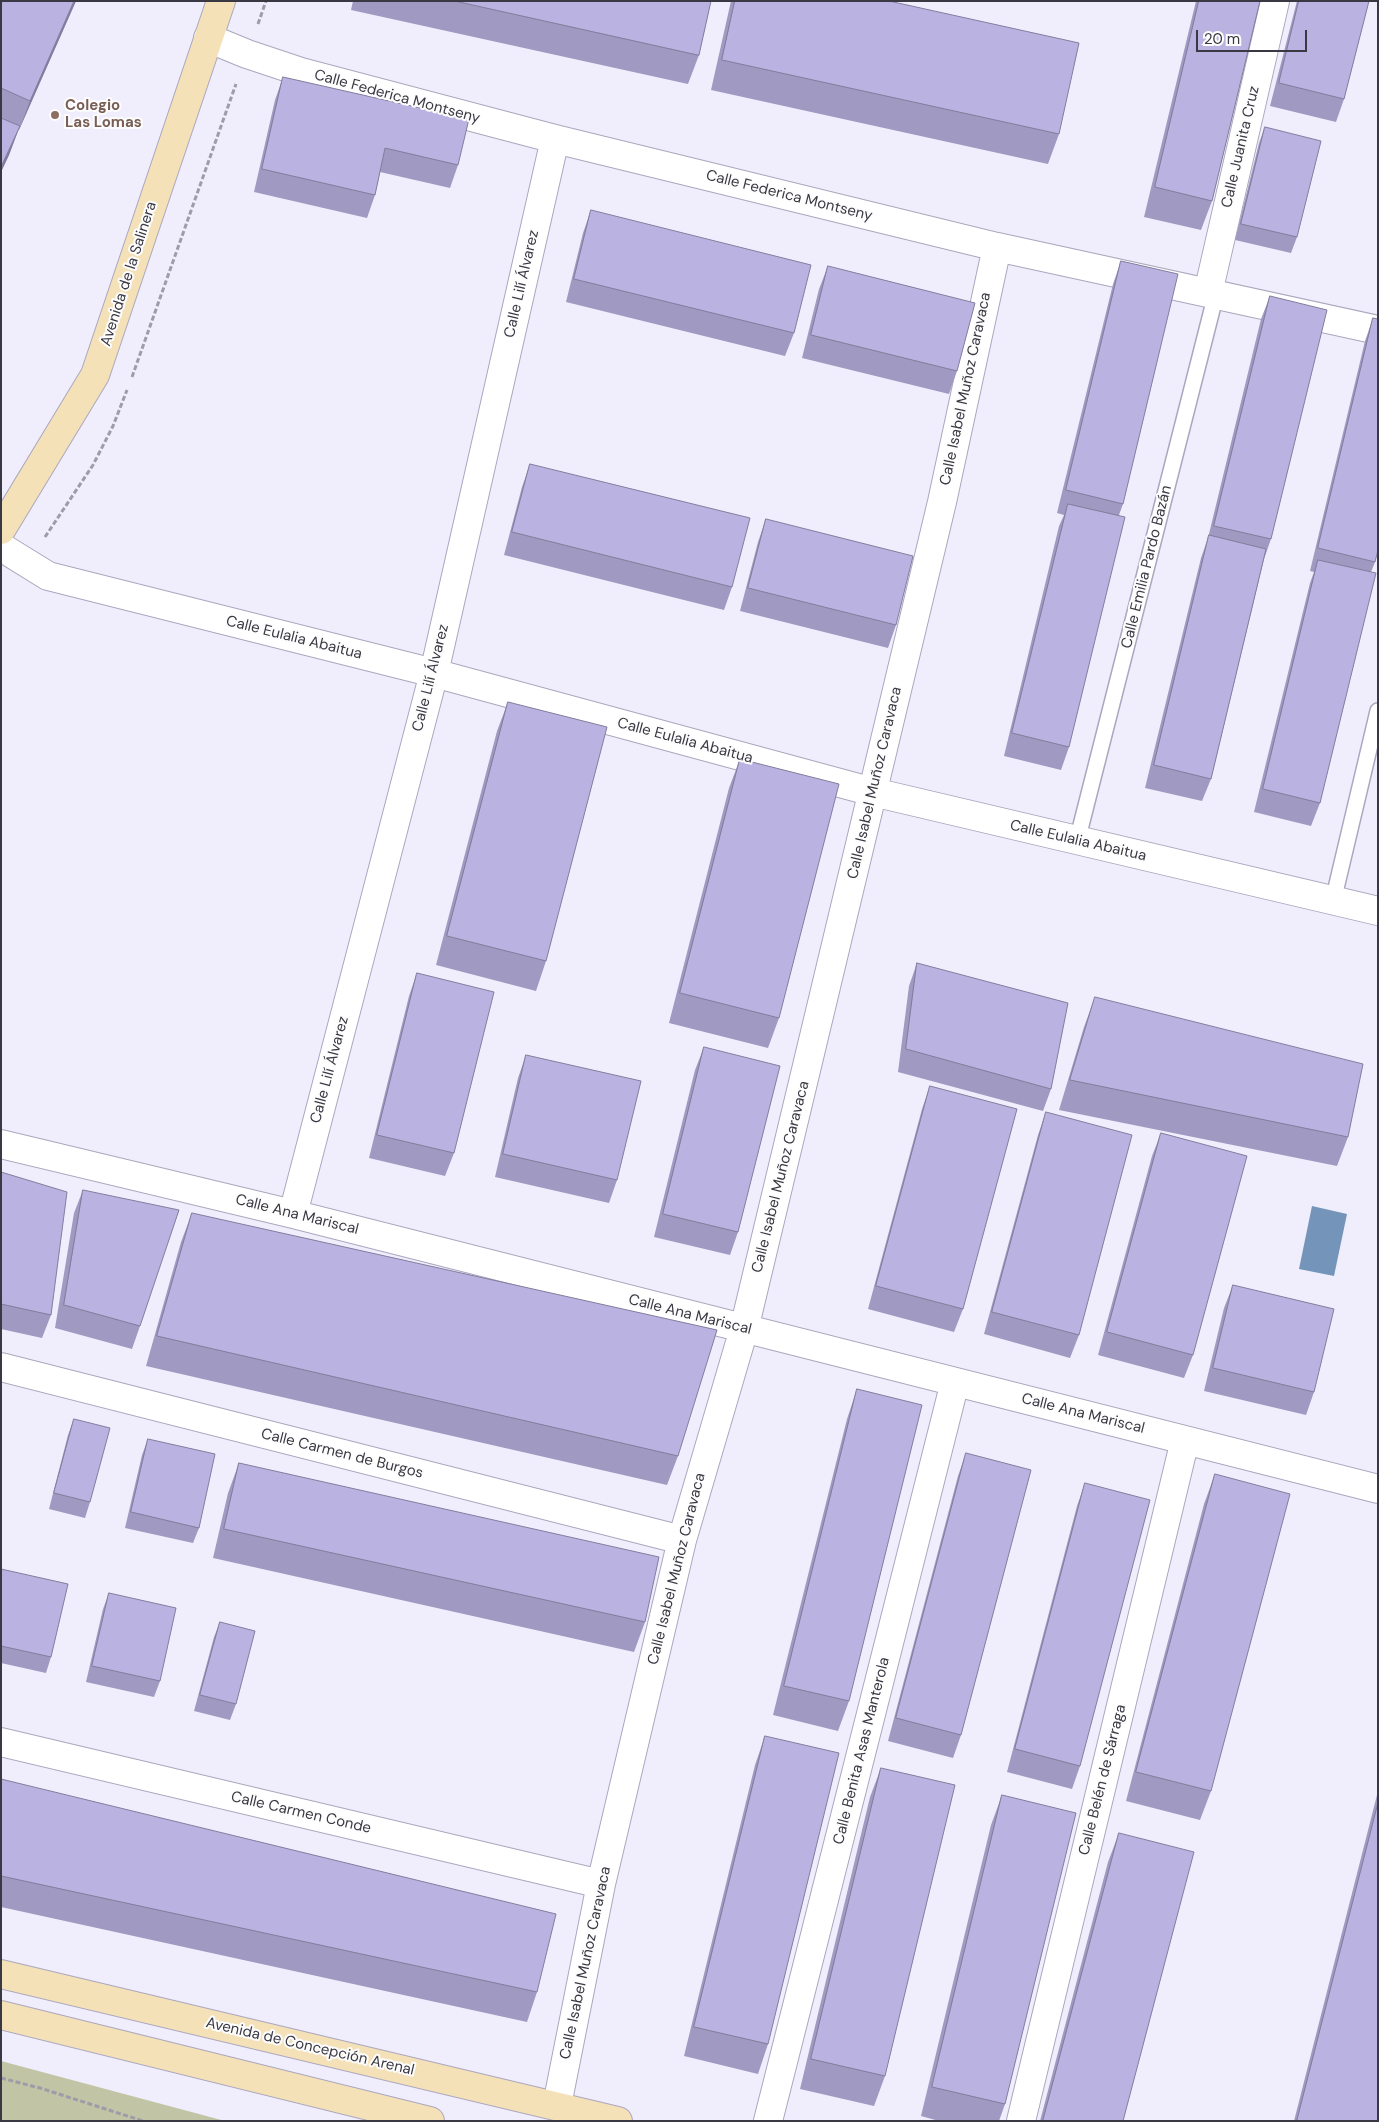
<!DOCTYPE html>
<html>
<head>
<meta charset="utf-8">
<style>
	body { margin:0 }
	#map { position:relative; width:1379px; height:2122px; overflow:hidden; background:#f0eefd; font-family:"DM Sans",sans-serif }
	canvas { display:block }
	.frame { position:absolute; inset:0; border:2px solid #3a3943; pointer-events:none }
	.scale { position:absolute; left:1196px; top:30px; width:111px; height:22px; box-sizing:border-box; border:2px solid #3a3943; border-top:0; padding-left:6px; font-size:15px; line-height:18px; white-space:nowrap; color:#3a3943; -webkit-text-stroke:4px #fdfdfd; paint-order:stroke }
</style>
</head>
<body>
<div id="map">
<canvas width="1379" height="2122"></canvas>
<div class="frame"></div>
<div class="scale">20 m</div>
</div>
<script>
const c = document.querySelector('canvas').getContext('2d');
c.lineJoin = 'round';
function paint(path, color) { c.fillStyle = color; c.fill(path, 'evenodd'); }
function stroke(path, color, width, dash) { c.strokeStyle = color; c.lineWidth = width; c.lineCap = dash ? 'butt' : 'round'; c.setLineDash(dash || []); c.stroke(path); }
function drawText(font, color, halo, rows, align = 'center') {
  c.font = font + ' "DM Sans",sans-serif'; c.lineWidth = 4; c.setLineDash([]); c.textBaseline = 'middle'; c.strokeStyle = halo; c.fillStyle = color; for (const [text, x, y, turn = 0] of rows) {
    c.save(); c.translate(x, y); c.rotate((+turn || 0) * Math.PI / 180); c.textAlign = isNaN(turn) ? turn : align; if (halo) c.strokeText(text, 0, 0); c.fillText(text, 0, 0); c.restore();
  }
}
paint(new Path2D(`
	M1,2061L225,2121H1Z`), '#c1c4a5');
paint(new Path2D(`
	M1312,1206L1347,1214L1334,1276L1299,1269Z`), '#7594ba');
const lane = new Path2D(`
	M1077,841L1216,294
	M1333,901L1378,711`);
const street = new Path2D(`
	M208,38L247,54L301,72L555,139L997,247L1378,330
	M1208,293L1275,1
	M1,547L48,576L434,673L873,792L1378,911
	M1,1144L293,1214L1378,1489
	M293,1214L434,673L555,139
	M1,1367L682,1540
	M1,1742L601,1884
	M557,2105L601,1884L682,1540L744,1329L942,502L997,247
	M768,2121L955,1382
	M1021,2121L1185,1440`);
const secondary = new Path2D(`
	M1,530L95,375L221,1
	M1,1974L618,2121
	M1,2015L430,2121`);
stroke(lane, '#aba7be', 18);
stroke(street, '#aba7be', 30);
stroke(secondary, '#aba7be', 30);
stroke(new Path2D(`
	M258,24L266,1
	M132,377L236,84
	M45,537L93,465L113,426L127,390
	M1,2078L40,2088L143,2121`), '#9d9ca8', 3, [5, 2.5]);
stroke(lane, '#fff', 15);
stroke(street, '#fff', 28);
stroke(secondary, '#f4e1b8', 28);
paint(new Path2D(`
	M1,1H76L19,130H18L9,155L1,172Z
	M353,1H711L699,55L688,84L351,10Z
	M731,1H889L1059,134L1048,164L711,90Z
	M1196,1H1260L1212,201L1201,230L1144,217Z
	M1297,1H1369L1344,99L1336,122L1270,106Z
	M283,77L458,165L450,188L380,172L375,195L367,218L254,192L275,100Z
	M1265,127L1297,237L1291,253L1235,240L1259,143Z
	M591,210L794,333L785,356L566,302L583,233Z
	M1121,261L1123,504L1119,515L1069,747L1061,770L1004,756L1059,526L1064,515L1057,513L1113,284Z
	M828,266L957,371L949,394L802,358L819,289Z
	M1270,296L1271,539L1264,559L1211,779L1202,801L1145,788L1201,558L1208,538L1261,319Z
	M1373,318L1375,562L1371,572L1320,803L1311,826L1254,812L1310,583L1314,572L1310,571L1365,341Z
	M530,464L732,587L724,610L504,555L522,487Z
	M766,519L896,625L888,648L740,611L758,542Z
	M508,702L546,961L536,991L436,965L497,731Z
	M740,759L779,1018L768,1048L669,1023L729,788Z
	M917,963L1051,1089L1043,1111L898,1072L909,986Z
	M417,973L454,1153L445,1176L369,1158L409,996Z
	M1095,997L1348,1137L1337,1166L1059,1110L1084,1027Z
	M704,1047L738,1232L730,1255L654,1237L695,1070Z
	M526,1055L617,1180L609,1203L495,1177L518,1078Z
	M930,1086L963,1309L954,1332L868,1309L922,1109Z
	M1046,1112L1079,1335L1070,1358L984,1334L1038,1135Z
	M1161,1133L1193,1355L1184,1378L1098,1355L1152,1156Z
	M1,1172L51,1315L42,1338L1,1329Z
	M83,1190L140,1326L132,1349L55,1328L74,1213Z
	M192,1213L678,1456L667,1485L146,1366L181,1242Z
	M1233,1285L1314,1392L1306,1415L1204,1391L1224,1308Z
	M857,1389L849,1701L838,1731L773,1715L847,1419Z
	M74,1419L90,1502L85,1518L49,1509L68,1435Z
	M148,1439L199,1528L193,1543L125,1528L142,1455Z
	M966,1453L961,1735L953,1758L888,1741L958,1476Z
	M239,1463L645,1622L634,1652L213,1558L228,1493Z
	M1215,1474L1211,1791L1200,1820L1126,1801L1204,1504Z
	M1085,1483L1080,1766L1072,1789L1007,1772L1077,1506Z
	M1,1569L51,1657L46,1673L1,1663Z
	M109,1593L160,1681L154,1697L86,1682L103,1609Z
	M220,1622L236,1704L230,1720L194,1711L214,1637Z
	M765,1736L768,2044L758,2074L684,2056L755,1765Z
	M881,1768L885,2076L874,2106L800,2089L870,1797Z
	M1,1779L537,1992L527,2022L1,1907Z
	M1378,1791V2121H1294Z
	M1002,1795L1005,2104L999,2121H939L921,2116L991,1825Z
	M1119,1833L1123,2121H1040L1108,1862Z`), '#a099c1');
paint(new Path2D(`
	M74,1H76L19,130L30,101Z
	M20,126L9,155L1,172V167Z`), '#827d9d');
const building = new Path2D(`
	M1,1H74L30,101L1,88Z
	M455,1H711L699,55Z
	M735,1H889L1079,43L1059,134L722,60Z
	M1199,1H1260L1212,201L1155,187Z
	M1299,1H1369L1344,99L1279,83Z
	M283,77L469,119L458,165L385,148L375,195L262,169Z
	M1,118L20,126L1,167Z
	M1265,127L1321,141L1297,237L1241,224Z
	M591,210L811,265L794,333L574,279Z
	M1121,261L1178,274L1123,504L1066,490Z
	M828,266L975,303L957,371L811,335Z
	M1270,296L1327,310L1271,539L1214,526Z
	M1373,318L1378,319V550L1375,562L1318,548Z
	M530,464L750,518L732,587L512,532Z
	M1068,504L1125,517L1069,747L1012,733Z
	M766,519L913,556L896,625L748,588Z
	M1209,535L1266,549L1211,779L1154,765Z
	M1318,560L1376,573L1320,803L1263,789Z
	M508,702L607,727L546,961L447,936Z
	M740,759L839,784L779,1018L680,993Z
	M917,963L1068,1003L1051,1089L906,1049Z
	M417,973L494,992L454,1153L377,1135Z
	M1095,997L1363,1064L1348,1137L1070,1080Z
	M704,1047L780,1066L738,1232L663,1214Z
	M526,1055L641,1081L617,1180L503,1154Z
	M930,1086L1017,1109L963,1309L876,1286Z
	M1046,1112L1132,1135L1079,1335L992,1312Z
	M1161,1133L1247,1156L1193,1355L1107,1332Z
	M1,1172L67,1192L51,1315L1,1304Z
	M83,1190L179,1210L140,1326L64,1305Z
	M192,1213L717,1330L678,1456L157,1336Z
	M1233,1285L1334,1309L1314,1392L1213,1368Z
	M857,1389L922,1405L849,1701L784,1686Z
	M74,1419L110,1428L90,1502L54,1493Z
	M148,1439L215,1454L199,1528L131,1512Z
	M966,1453L1031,1470L961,1735L896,1718Z
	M239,1463L659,1557L645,1622L224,1529Z
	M1215,1474L1290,1494L1211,1791L1136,1772Z
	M1085,1483L1150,1500L1080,1766L1015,1749Z
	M1,1569L68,1584L51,1657L1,1646Z
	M109,1593L176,1608L160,1681L92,1666Z
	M220,1622L255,1631L236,1704L200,1695Z
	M765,1736L839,1753L768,2044L694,2027Z
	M881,1768L955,1785L885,2076L811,2059Z
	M1,1779L556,1914L537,1992L1,1876Z
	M1002,1795L1076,1813L1005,2104L932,2087Z
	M1378,1803V2121H1297Z
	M1119,1833L1194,1852L1123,2121H1043Z`);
paint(building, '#bab2e0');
stroke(building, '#827d9d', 1);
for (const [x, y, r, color] of [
	[55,115,5,"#8d6e63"]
]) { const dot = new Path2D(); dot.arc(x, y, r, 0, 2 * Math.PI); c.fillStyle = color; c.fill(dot); stroke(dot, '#fdfdfd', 2); }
drawText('15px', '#3a3943', '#fdfdfd', [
	["Calle Federica Montseny",397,97,15],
	["Calle Juanita Cruz",1241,147,-77],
	["Calle Federica Montseny",789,196,14],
	["Avenida de la Salinera",129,274,-72],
	["Calle Lilí Álvarez",522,284,-77],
	["Calle Isabel Muñoz Caravaca",966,389,-78],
	["Calle Emilia Pardo Bazán",1147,567,-76],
	["Calle Eulalia Abaitua",294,638,14],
	["Calle Lilí Álvarez",431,678,-76],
	["Calle Eulalia Abaitua",685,741,15],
	["Calle Isabel Muñoz Caravaca",875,783,-77],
	["Calle Eulalia Abaitua",1078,841,13],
	["Calle Lilí Álvarez",330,1070,-75],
	["Calle Isabel Muñoz Caravaca",781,1177,-76],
	["Calle Ana Mariscal",297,1215,14],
	["Calle Ana Mariscal",690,1315,14],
	["Calle Ana Mariscal",1083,1414,14],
	["Calle Carmen de Burgos",342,1454,14],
	["Calle Isabel Muñoz Caravaca",677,1569,-76],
	["Calle Benita Asas Manterola",862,1751,-76],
	["Calle Belén de Sárraga",1103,1780,-76],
	["Calle Carmen Conde",301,1813,13],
	["Calle Isabel Muñoz Caravaca",586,1963,-78],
	["Avenida de Concepción Arenal",310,2047,13]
]);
drawText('bold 15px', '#785e54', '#fdfdfd', [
	["Colegio",65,106],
	["Las Lomas",65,123]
], 'left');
</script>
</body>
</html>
